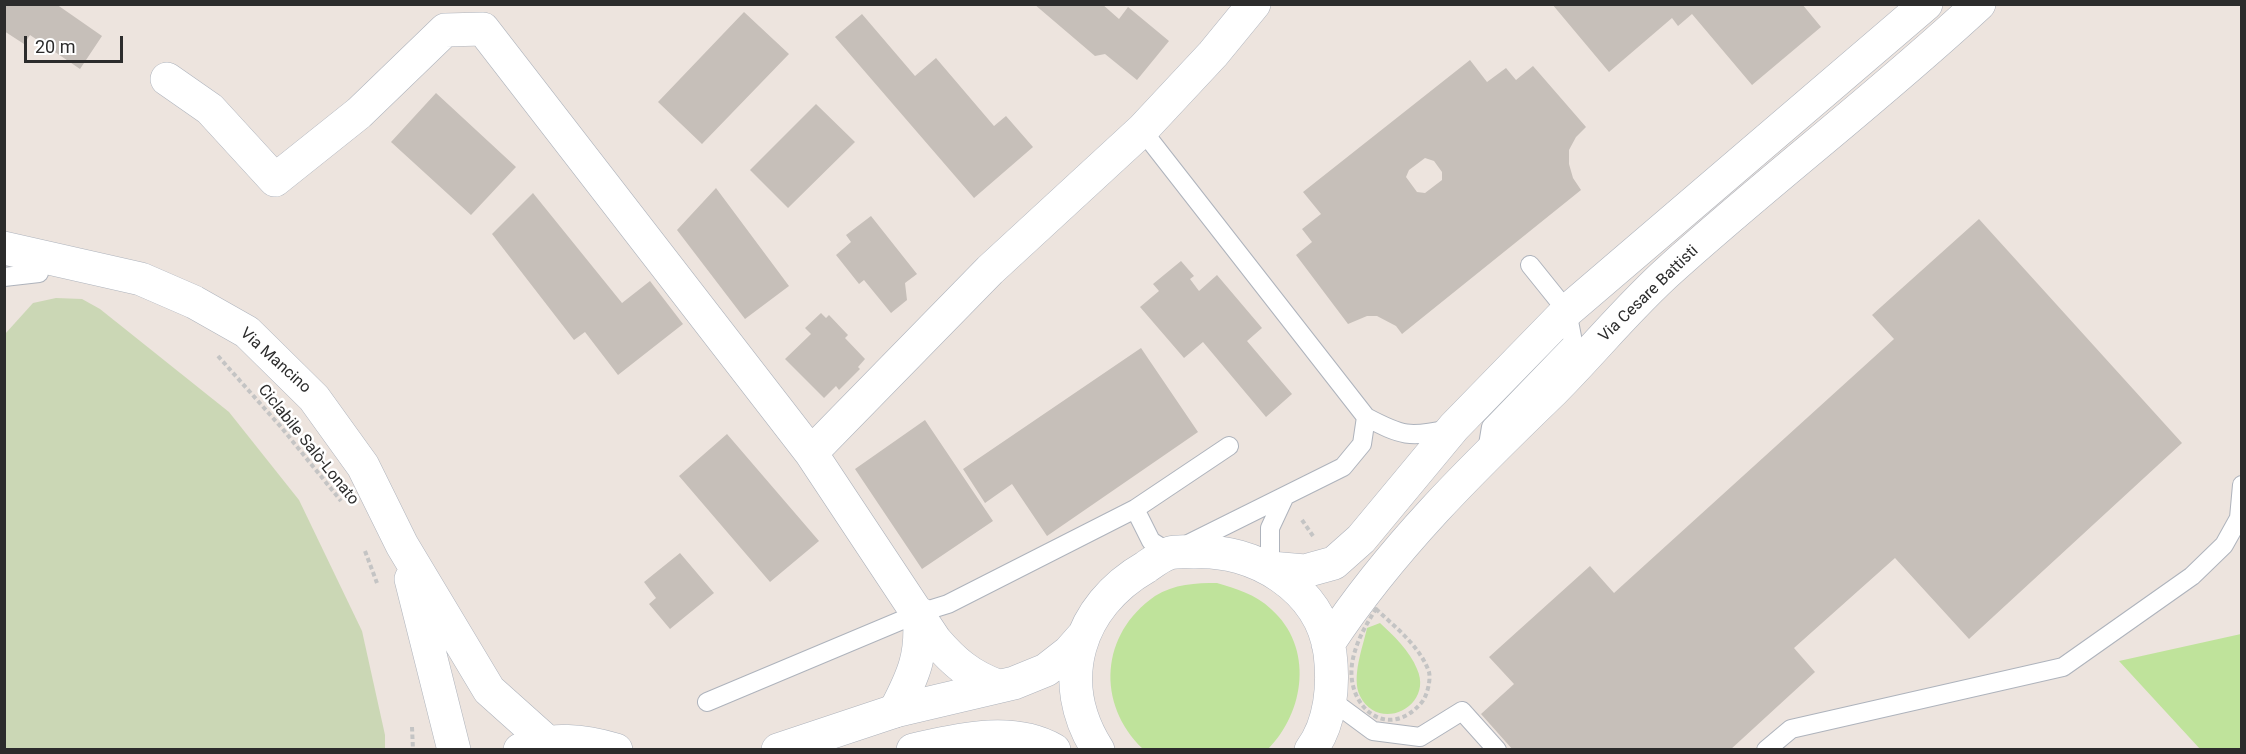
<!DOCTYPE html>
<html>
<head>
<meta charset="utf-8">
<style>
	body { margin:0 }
	#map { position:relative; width:2246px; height:754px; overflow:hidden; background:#ede4de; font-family:Roboto,sans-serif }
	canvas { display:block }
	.frame { position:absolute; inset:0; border:6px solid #2c2c2c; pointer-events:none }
	.scale { position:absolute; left:24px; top:36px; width:99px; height:27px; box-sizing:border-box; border:3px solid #2c2c2c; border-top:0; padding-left:8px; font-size:18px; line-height:21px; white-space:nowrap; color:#2c2c2c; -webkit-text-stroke:4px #fff; paint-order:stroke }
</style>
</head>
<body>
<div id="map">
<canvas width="2246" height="754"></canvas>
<div class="frame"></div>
<div class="scale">20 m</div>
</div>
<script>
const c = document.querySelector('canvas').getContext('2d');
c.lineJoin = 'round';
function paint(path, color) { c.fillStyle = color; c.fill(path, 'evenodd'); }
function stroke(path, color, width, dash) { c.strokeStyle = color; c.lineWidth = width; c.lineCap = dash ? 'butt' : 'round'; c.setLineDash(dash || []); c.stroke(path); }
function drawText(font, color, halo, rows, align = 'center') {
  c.font = font + ' Roboto,sans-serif'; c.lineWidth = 5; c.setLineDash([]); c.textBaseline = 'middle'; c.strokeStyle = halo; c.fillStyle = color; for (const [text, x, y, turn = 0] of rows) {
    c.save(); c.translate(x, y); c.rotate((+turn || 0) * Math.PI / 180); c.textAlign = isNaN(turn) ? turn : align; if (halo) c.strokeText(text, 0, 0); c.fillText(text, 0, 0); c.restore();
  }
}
paint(new Path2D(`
	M1217,583C1237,589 1255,594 1271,609C1314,647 1305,712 1268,749H1143C1096,704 1100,634 1155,596C1174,584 1196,583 1217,583Z
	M1380,623C1393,635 1410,651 1417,669C1434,706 1379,734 1360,696C1351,677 1363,647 1367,628Z
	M2241,634V749H2200L2119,661Z`), '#bfe39b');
paint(new Path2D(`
	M56,298L82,299L100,309L229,412L299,500L362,631L385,735V749H5V334L33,303Z`), '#cbd7b5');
paint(new Path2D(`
	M4,4H56L102,36L80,69L30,35L24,44L4,31Z
	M1034,4H1102L1119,19L1128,7L1169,41L1137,80L1105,54L1095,56Z
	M1552,4H1802L1821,27L1752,85L1692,14L1678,26L1672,18L1609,72Z
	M744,12L789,54L702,144L658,102Z
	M862,14L915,76L936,58L994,126L1006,116L1033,147L974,198L835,37Z
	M1470,60L1487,82L1506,68L1516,80L1533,66L1586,127L1576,137L1569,150V164L1573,178L1581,190L1402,334L1396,326L1377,316H1367L1348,324L1296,255L1312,242L1302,229L1321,214L1303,192ZM1425,158L1434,161L1442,172V180L1425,193L1417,192L1406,177L1409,170Z
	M436,93L516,167L471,215L391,142Z
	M816,104L855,142L788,208L750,170Z
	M716,188L789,286L745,319L677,230Z
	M533,193L622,303L650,281L683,324L618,375L585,332L574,340L492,234Z
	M871,216L917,274L905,283L907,300L891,313L864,280L859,284L836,255L851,242L846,235Z
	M1979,219L2182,443L1969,639L1895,558L1794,648L1815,672L1730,750H1513L1481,714L1514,684L1489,657L1590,566L1614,593L1894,339L1872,315Z
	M1181,261L1194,276L1190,279L1199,291L1217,275L1262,328L1247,341L1292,394L1266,417L1203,342L1184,358L1140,307L1159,291L1153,284Z
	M821,313L826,318L829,315L848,335L845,338L865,359L858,367L860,369L839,390L836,386L824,398L785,359L811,334L805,328Z
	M1141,348L1198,432L1047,536L1012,484L985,503L963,469Z
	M925,420L993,521L922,569L855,469Z
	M727,434L819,541L770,582L679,476Z
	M680,553L714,593L670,629L649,604L656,598L644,582Z`), '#c6bfb9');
const lane = new Path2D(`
	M4,277L39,273
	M1366,417C1402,436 1409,438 1449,429
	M1487,451L1491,427L1573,342L1567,311L1530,265
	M1135,509L1151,541L1170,553L1343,467L1362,444L1366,417L1142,130
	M1270,568V528L1284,498
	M1331,700L1373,731L1420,737L1462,711L1497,750
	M707,702L919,613L948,604L1135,509L1229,446
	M1766,750L1791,729L2063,667L2192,576L2224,545L2239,518L2242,485`);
const street = new Path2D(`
	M167,79L210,109L275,180L359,113L445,30L483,29L811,453L935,640C954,662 970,676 998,686
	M811,453L990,270L1142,130L1213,54L1254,4
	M895,711C914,675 923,654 919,613`);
const secondary = new Path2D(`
	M4,248L141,279L194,302L247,332L314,398L363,466L402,545L489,690L546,741
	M1270,568L1305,571L1334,563L1361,539L1454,427L1567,311L1926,4
	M411,579L454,750
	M1328,644C1391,548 1472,469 1554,390C1594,350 1629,306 1672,268C1772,178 1880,96 1979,4
	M520,750C557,738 580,739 616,750
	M778,750L895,711L1014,683L1046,670L1069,652L1084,635
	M913,750C958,740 1012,726 1054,750
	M1098,750C1054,681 1078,606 1146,567C1153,562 1162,555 1170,553C1177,551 1186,552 1193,552C1254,548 1321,588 1330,653C1334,685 1331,723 1311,750`);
stroke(lane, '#aeb3bc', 20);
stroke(street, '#aeb3bc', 34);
stroke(secondary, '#aeb3bc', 34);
stroke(new Path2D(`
	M218,356L281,427L341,501
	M1302,520L1313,536
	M365,551L377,583
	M1376,609C1395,627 1420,646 1429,672C1431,680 1427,696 1422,702C1389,742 1346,708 1352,664C1355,644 1365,626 1376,609Z
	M412,727L413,750`), '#c4c4c4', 4, [4.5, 3]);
stroke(lane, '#fff', 18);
stroke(street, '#fff', 33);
stroke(secondary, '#fff', 33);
drawText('16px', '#2c2c2c', '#fff', [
	["Via Cesare Battisti",1649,294,-44],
	["Via Mancino",275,361,42],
	["Ciclabile Salò-Lonato",308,445,51]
]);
</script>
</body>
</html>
